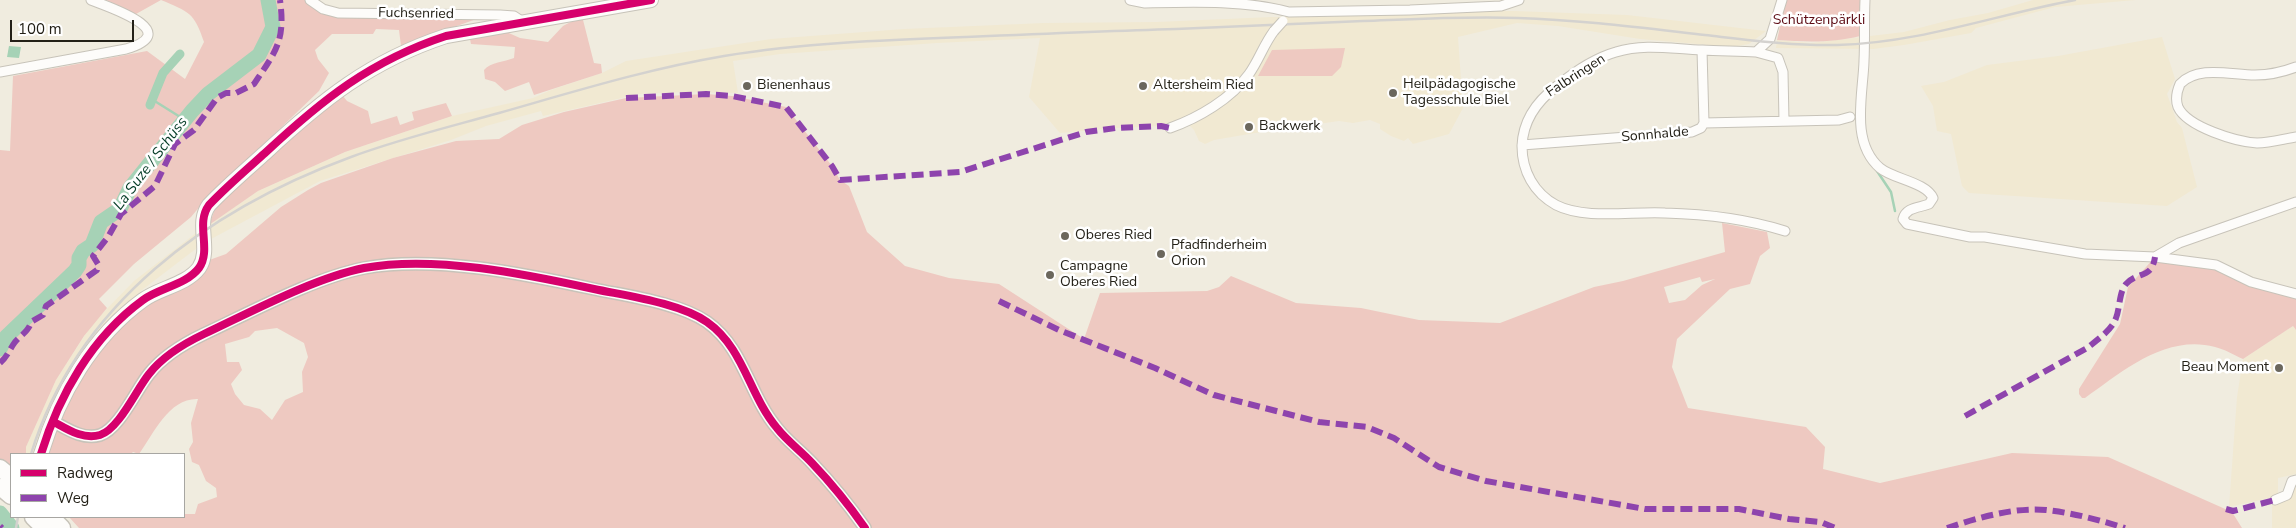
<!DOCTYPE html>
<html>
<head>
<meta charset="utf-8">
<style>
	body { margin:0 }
	#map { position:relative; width:2296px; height:528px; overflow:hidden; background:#f0ecdf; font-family:"Nunito Sans",sans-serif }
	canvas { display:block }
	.legend { position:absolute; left:10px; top:453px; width:175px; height:65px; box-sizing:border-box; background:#fff; border:1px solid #a7a6a2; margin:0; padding:6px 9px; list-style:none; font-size:15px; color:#232017 }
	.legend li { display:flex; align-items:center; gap:10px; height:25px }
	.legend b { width:25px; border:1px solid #a7a6a2 }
	.scale { position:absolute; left:10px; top:20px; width:124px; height:22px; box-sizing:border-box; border:2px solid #232017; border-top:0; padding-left:6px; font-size:15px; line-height:18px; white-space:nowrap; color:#232017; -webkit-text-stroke:4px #fff; paint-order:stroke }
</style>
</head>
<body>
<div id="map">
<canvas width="2296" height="528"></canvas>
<ul class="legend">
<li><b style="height:6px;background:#d6006c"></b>Radweg</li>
<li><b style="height:6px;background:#8e44ad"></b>Weg</li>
</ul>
<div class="scale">100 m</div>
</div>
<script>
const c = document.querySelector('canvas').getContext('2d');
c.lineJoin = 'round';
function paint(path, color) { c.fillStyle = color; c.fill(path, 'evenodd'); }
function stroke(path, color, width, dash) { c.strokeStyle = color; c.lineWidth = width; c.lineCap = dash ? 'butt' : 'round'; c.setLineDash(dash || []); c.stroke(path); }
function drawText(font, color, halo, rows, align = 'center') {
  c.font = font + ' "Nunito Sans",sans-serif'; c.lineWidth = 5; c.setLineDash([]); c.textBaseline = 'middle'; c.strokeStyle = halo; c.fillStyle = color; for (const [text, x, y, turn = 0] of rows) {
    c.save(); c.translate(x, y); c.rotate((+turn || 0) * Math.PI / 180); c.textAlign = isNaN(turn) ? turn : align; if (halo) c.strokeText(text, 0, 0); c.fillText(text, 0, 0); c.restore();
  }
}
paint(new Path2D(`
	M2033,0H2136L2055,7L1976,28L1971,33L1904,45L1873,49L1776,48L1777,40L1811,43L1904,32L1950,20L1988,13Z
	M1456,11H1513L1627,15L1766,31L1749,44L1731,47L1640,39L1558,26L1517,23L1458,37L1463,108L1449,134L1413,144L1408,138L1404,141L1391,136L1380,129V124L1370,120L1353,123L1339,121L1255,133L1214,140L1205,144L1199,141L1194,130L1186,122L1170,128L1161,126L1116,128L1060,133L1029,97L1040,38L937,43L780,54L733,61L738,93L688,92L639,94L543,116L541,111L486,126L451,140L320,181L211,239L209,225L258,191L345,152L452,116L533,98L551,90L602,73L626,61L771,39L904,29L1044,23L1156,22L1272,17H1319Z
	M2162,37L2175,79L2167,94L2177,122L2182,128L2197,187L2167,206L1969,193L1962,186L1951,134L1937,131L1933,106L1921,86L1944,82L1987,65L2058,56Z
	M196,233L197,248L142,290L99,330L82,353L35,454H26V447L56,380L92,324L134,281Z
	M2293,326L2296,330V474L2278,478V496L2229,507L2237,397L2243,359Z
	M2296,487V528H2272V504L2290,498Z`), '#f1e9d2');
paint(new Path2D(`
	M106,0H306L315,9L332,12L432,19L482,17L401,46L399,30L376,29L373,34H332L315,50L318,59L329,73L319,91L201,205L191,217L134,264L99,299L107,308L84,336L56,380L26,447V454H11V467L4,460L0,476V150L10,151L13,76L147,51L185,79L204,42C194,12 189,12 161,0L136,14Z
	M1786,0H1860V36C1833,43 1806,42 1777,40Z
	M582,16L594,63L601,64L602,73L534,95L529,82L505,91L495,82L485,79L484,70C491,62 504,62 514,58L515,47L471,44L470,39L502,30L520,38L548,42L563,26Z
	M1345,48L1341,67L1332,76H1258L1272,50Z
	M706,94L732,96L786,107L832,166L840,180L849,186L867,232L905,266L949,278L999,284L1084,339L1100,293L1207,291L1219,287L1231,276L1296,303L1361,308L1419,320L1500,323L1594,287L1623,281L1725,252L1722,223L1767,232L1770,248L1760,256L1750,284L1730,289L1677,339L1672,367L1688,408L1806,427L1825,447L1823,469L1880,483L2012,453L2108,457L2232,512L2242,528H79L69,517H184V514H195L198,504L217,497L216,488L206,481L199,465L192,462L189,449L193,442L191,423L198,399C169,398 154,433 139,454L133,452L131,454H48L54,422L96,345L201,263L226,254L281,207L308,190L321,183L393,158L456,141L499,139L522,125L564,112L626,98ZM1700,277L1702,282L1715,279L1702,285L1685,300L1669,303L1664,287ZM277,328L304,343L308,357L302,372L303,392L285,400L272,420L260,409L244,405L235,394L231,384L242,370L239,362H227L225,344L249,337L255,331Z
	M343,96L347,101L368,111L371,124L397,116L400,125L414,120L412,112L446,103L452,116L345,152L258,191L209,225L217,204L316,115Z
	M2155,257L2216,265L2296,294V330L2293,326L2243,359C2234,355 2224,349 2215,347C2165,334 2122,372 2085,398H2082L2079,394V389L2120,324L2128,287Z`), '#eec9c1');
paint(new Path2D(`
	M9,46L21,47L19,58L7,57Z`), '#a6d2b6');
stroke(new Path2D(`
	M153,100L185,120
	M1877,171L1891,192L1895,211`), '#a6d2b6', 2.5);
stroke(new Path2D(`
	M150,105L163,73L180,54`), '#a6d2b6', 9);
stroke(new Path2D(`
	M0,349L6,337L75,271L79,265V258L83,251L92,245L101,222L120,209L130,188L192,111L208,94L259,55L273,27L268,0
	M0,513L12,528`), '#a6d2b6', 15);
const minor = new Path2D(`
	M310,0L323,9L338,13L500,15L514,16L523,22
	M1130,0L1145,3C1191,2 1245,0 1289,12L1410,10L1501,6L1519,0
	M1782,0L1770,39L1756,52C1738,51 1720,51 1702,50C1673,49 1644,43 1616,52C1595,58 1574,72 1557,86C1537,101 1523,120 1522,146C1522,171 1534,193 1556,205C1585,220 1633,211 1665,213C1705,214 1747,219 1785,231
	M1865,0C1864,20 1865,41 1864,61C1863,95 1850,142 1880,168C1893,179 1926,182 1933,198L1929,204C1919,208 1906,207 1903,219L1907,224L1970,237H1985L2085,254L2155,257L2216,265L2251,282L2296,294
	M1702,50L1704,123
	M1756,52L1778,58L1783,72L1784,121
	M2296,67C2283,72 2268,75 2255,75C2231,75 2198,65 2180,84C2177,91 2175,99 2178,107C2187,127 2237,142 2257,143C2271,143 2283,139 2296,137
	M0,72L126,49C185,32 109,7 91,0
	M1170,128C1198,118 1231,99 1249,74C1259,60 1264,44 1274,31
	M1522,145L1692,132L1701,128L1704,123L1839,120L1850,117
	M2155,257L2179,243L2296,202
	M2275,500L2287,495L2292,481L2296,480`);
const tertiary = new Path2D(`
	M54,422C67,429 83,440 100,435C119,429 136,390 149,374C163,356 183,344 204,334C251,312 314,278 364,268C434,255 525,274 594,289C627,296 680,303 707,322C744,348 749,395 777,428C787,441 801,451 812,463C832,484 849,505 865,528`);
const primary = new Path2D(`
	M41,454C59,395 92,337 143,300C159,288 186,285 199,268C212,249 195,224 209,205C226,187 246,170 265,153C322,100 370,61 446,36L651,0`);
const motorway = new Path2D(`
	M0,468L11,477
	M0,487L11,496
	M33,517L44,528
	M51,517L62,528`);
stroke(minor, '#c7c3b9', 11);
stroke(tertiary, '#c7c3b9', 14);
stroke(primary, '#c7c3b9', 16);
stroke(motorway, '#c7c3b9', 19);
stroke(minor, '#fdfcfa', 9);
stroke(tertiary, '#fdfcfa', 11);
stroke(primary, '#fdfcfa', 14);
stroke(motorway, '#fdfcfa', 16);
stroke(new Path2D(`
	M31,454C77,304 209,209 351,157C399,139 449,127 499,113C573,92 647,69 724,56C803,43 885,40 966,37C1036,34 1106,31 1176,29C1238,26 1301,24 1363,21C1415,19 1467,16 1518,18C1581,20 1643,28 1705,35C1749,40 1793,46 1837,45C1919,43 1995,15 2075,0
	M16,528L18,517`), '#d4d2cf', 2.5);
const minorBridge = new Path2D(`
	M1274,31L1283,21`);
stroke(minorBridge, '#c7c3b9', 11, []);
stroke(minorBridge, '#fdfcfa', 9);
stroke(new Path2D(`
	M626,98L706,94L732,96L786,107L832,166L840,180L960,172L1086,132L1116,128L1161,126L1170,128
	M999,301L1059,330L1155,368L1214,395L1319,422L1367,427L1394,438L1439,467L1486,481L1645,509H1739L1789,519L1821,522L1835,528
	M0,363C8,356 9,350 15,342C21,335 29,331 31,322L43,315L46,306L97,270L98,264L93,256L108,237L121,214L155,186L175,144L194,130L217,98L226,93H236L254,84L258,78C278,49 285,37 280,0
	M1965,416L2087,348C2097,340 2112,330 2116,318C2120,308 2119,292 2126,284C2138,271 2152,279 2155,257
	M2226,509L2233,511L2275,500
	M0,526L2,528
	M1947,528C1977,518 2014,507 2046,510C2073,513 2100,520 2125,528`), '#8e44ad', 6, [12, 6]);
stroke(new Path2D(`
	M54,422C67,429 83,440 100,435C119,429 136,390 149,374C163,356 183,344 204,334C251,312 314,278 364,268C434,255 525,274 594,289C627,296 680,303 707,322C744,348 749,395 777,428C787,441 801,451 812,463C832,484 849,505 865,528
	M41,454C59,395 92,337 143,300C159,288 186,285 199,268C212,249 195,224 209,205C226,187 246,170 265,153C322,100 370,61 446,36L651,0`), '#d6006c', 8);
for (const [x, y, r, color] of [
	[747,86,5,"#6b675d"],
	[1143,86,5,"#6b675d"],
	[1393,93,5,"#6b675d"],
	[1249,127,5,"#6b675d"],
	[1065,236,5,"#6b675d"],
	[1161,254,5,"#6b675d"],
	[1050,275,5,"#6b675d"],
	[2279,368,5,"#6b675d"]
]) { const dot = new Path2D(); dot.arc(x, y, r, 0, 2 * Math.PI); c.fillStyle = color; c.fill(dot); stroke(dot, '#fff', 2); }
drawText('14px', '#232017', '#fff', [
	["Fuchsenried",416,14,1],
	["Falbringen",1576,76,-33],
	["Sonnhalde",1655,135,-5]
]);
drawText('14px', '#5c0b14', '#fff', [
	["Schützenpärkli",1819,21]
]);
drawText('14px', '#232017', '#fff', [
	["Heilpädagogische",1403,85],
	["Tagesschule Biel",1403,101],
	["Bienenhaus",757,86],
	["Altersheim Ried",1153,86],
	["Backwerk",1259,127],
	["Oberes Ried",1075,236],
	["Pfadfinderheim",1171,246],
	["Orion",1171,262],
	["Campagne",1060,267],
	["Oberes Ried",1060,283],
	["Beau Moment",2269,368,"right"]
], 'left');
drawText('italic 15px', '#043c26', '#fff', [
	["La Suze / Schüss",151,164,-53]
]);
</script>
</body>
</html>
